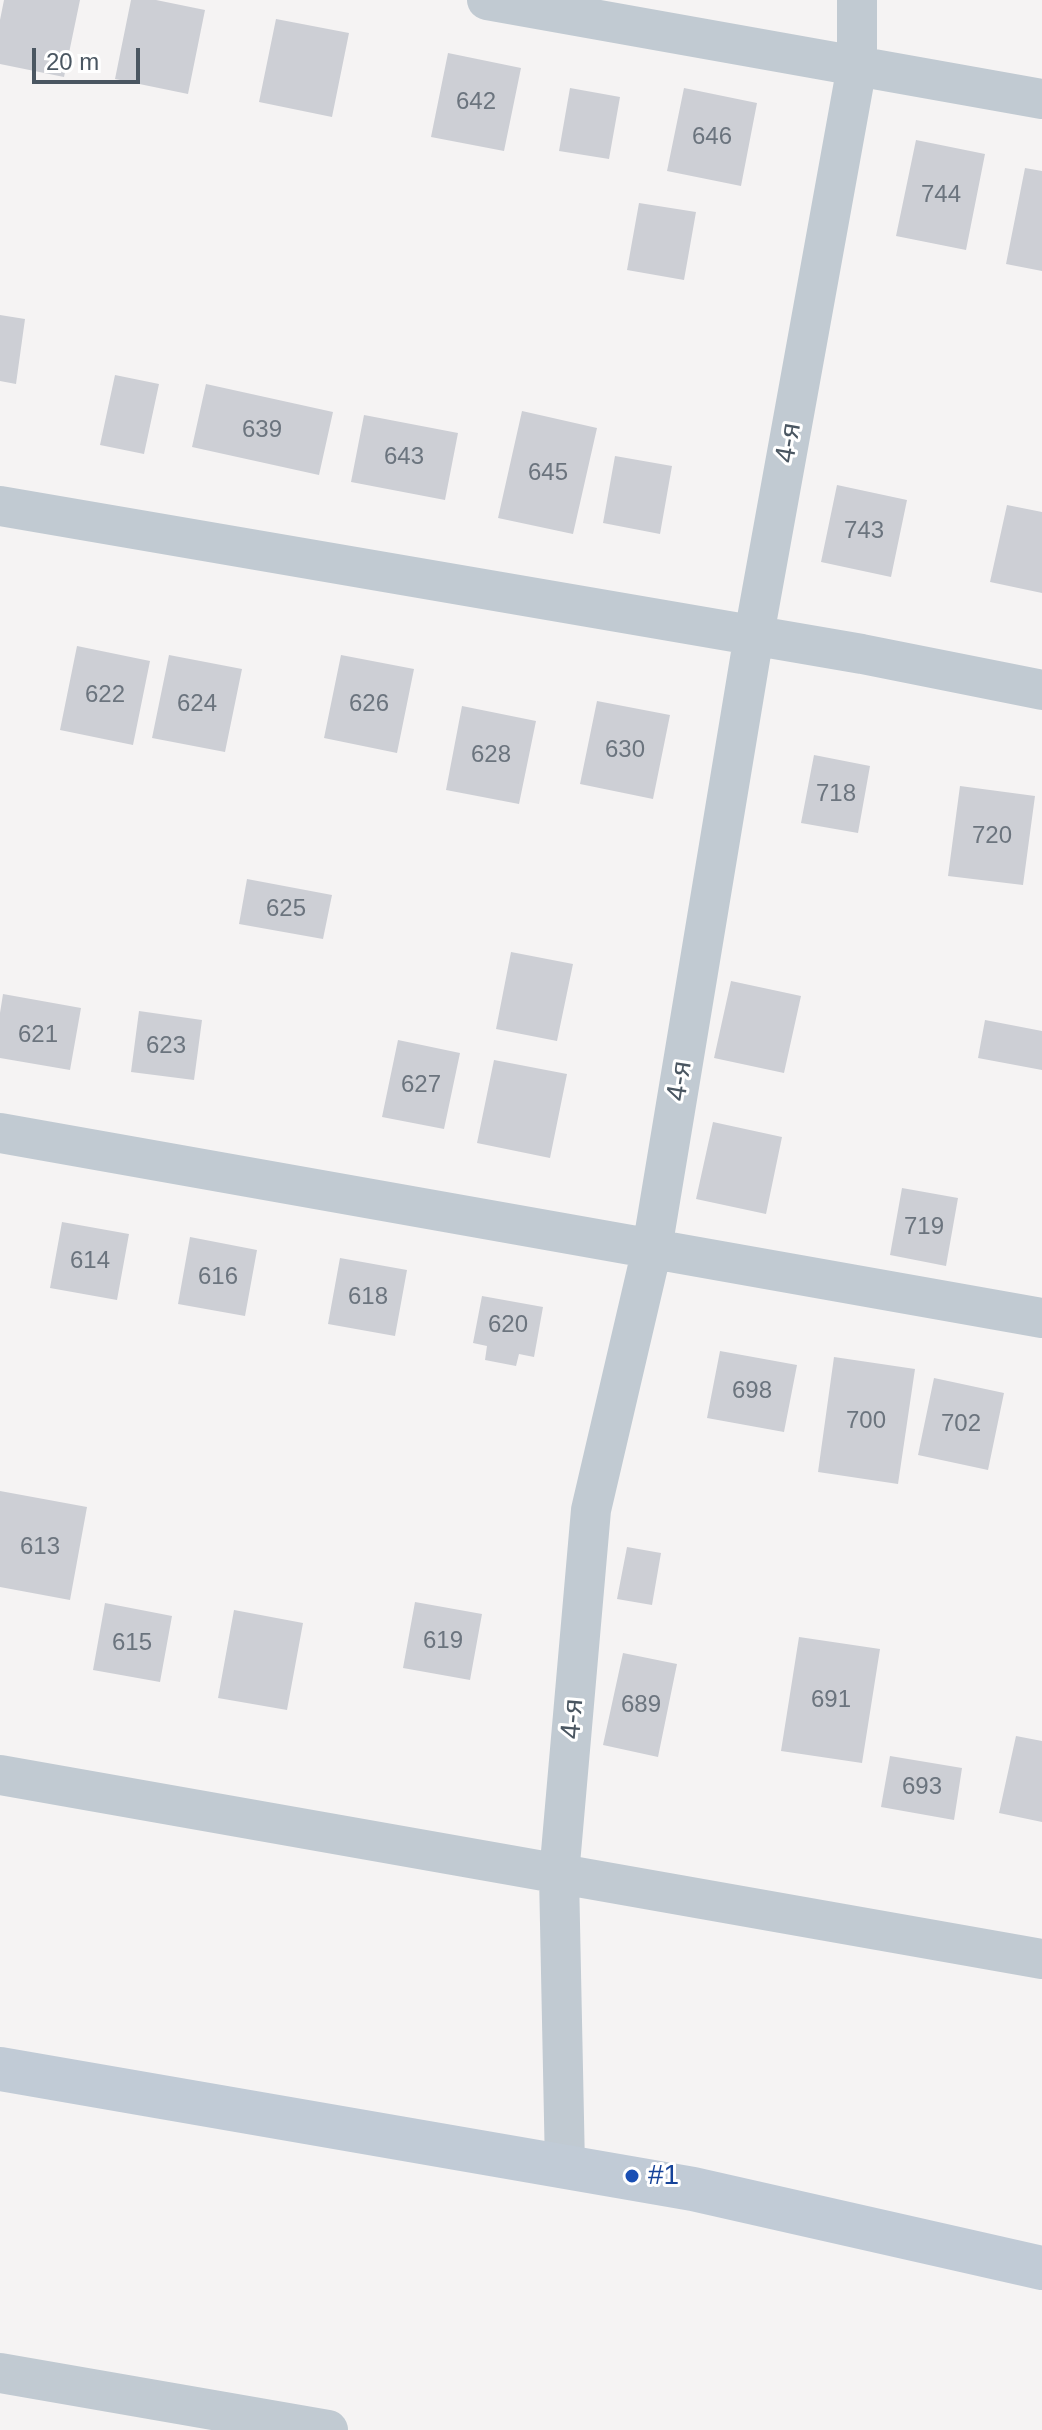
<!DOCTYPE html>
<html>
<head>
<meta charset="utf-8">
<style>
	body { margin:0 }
	#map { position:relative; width:1042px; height:2430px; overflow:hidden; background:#f5f3f3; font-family:Helvetica,sans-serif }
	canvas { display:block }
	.scale { position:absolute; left:32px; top:48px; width:108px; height:36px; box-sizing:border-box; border:4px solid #4a5661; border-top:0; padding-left:10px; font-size:24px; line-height:28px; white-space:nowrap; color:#4a5661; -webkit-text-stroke:6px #fff; paint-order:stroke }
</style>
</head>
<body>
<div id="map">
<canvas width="1042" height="2430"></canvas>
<div class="scale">20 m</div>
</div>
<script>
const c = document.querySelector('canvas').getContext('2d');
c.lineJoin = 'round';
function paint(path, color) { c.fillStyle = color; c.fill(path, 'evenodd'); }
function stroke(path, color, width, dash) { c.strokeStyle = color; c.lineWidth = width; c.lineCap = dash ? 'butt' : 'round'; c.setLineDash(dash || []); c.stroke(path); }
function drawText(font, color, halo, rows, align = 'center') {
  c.font = font + ' Helvetica,sans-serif'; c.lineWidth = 6; c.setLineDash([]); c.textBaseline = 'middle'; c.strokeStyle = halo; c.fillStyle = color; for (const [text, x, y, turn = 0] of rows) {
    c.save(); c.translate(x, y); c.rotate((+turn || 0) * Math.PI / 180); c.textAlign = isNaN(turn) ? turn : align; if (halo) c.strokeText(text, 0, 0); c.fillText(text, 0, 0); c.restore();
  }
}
paint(new Path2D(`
	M4,0H80L64,77L0,64V20Z
	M131,0H156L205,10L188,94L115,79Z
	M276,19L349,33L332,117L259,102Z
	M448,53L521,68L504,151L431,137Z
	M570,88L620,97L609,159L559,151Z
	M684,88L757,103L741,186L667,171Z
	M916,140L985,154L966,250L896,236Z
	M1025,168L1042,171V271L1006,264Z
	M639,203L696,212L684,280L627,270Z
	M0,315L25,319L16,384L0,381Z
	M115,375L159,384L144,454L100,445Z
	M206,384L333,412L319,475L192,447Z
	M522,411L597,428L573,534L498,518Z
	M364,415L458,433L445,500L351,482Z
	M615,456L672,466L660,534L603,523Z
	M837,485L907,500L891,577L821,562Z
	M1007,505L1042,512V593L990,582Z
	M77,646L150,661L133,745L60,730Z
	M169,655L242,669L225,752L152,738Z
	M341,655L414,669L397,753L324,738Z
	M597,701L670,715L653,799L580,784Z
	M462,706L536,721L519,804L446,790Z
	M814,755L870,766L858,833L801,823Z
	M960,786L1035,796L1023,885L948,876Z
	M247,879L332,895L323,939L239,924Z
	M511,952L573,964L557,1041L496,1029Z
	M731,981L801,996L784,1073L714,1058Z
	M3,994L81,1008L70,1070L0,1058V1013Z
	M139,1011L202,1020L194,1080L131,1072Z
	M985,1020L1042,1031V1070L978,1058Z
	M398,1040L460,1053L444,1129L382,1117Z
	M494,1060L567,1074L550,1158L477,1143Z
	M713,1122L782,1137L766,1214L696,1199Z
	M902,1188L958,1198L946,1266L890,1255Z
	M62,1222L129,1234L117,1300L50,1288Z
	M190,1237L257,1250L245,1316L178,1304Z
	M340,1258L407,1270L395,1336L328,1324Z
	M482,1296L543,1307L534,1357L519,1354L516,1366L485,1360L487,1346L473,1343Z
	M720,1351L797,1365L784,1432L707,1418Z
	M834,1357L915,1369L898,1484L818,1472Z
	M934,1378L1004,1393L988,1470L918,1455Z
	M0,1491L87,1507L70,1600L0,1587Z
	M627,1547L661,1553L652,1605L617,1599Z
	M415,1602L482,1614L470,1680L403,1668Z
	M105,1603L172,1616L160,1682L93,1670Z
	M234,1610L303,1623L287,1710L218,1698Z
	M799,1637L880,1649L862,1763L781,1751Z
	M623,1653L677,1664L658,1757L603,1745Z
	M1016,1736L1042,1741V1822L999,1813Z
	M890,1756L962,1768L954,1820L881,1807Z`), '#cdcfd5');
stroke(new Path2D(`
	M487,0L1042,99
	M0,506L862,654L1042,690
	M0,1133L1042,1318
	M0,1775L1042,1959
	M565,2167L559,1875L591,1510L652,1249L754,635L857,66V0
	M0,2373L328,2430`), '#c1cad2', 40);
stroke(new Path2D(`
	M0,2069L693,2189L1042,2268`), '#c1cbd6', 44);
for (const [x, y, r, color] of [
	[632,2176,8,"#1a4fb4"]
]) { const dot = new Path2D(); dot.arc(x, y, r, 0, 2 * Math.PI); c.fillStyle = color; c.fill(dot); stroke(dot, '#fff', 3); }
drawText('24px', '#6b747e', null, [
	["642",476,102],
	["646",712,137],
	["744",941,195],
	["639",262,430],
	["643",404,457],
	["645",548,473],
	["743",864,531],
	["622",105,695],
	["624",197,704],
	["626",369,704],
	["630",625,750],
	["628",491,755],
	["718",836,794],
	["720",992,836],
	["625",286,909],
	["621",38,1035],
	["623",166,1046],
	["627",421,1085],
	["719",924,1227],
	["614",90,1261],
	["616",218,1277],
	["618",368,1297],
	["620",508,1325],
	["698",752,1391],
	["700",866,1421],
	["702",961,1424],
	["613",40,1547],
	["619",443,1641],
	["615",132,1643],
	["691",831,1700],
	["689",641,1705],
	["693",922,1787]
]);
drawText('28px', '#4a5661', '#fff', [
	["4-я",789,443,-80],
	["4-я",680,1081,-81],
	["4-я",573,1719,-85]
]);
drawText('28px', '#164399', '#fff', [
	["#1",648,2176]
], 'left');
</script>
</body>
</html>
